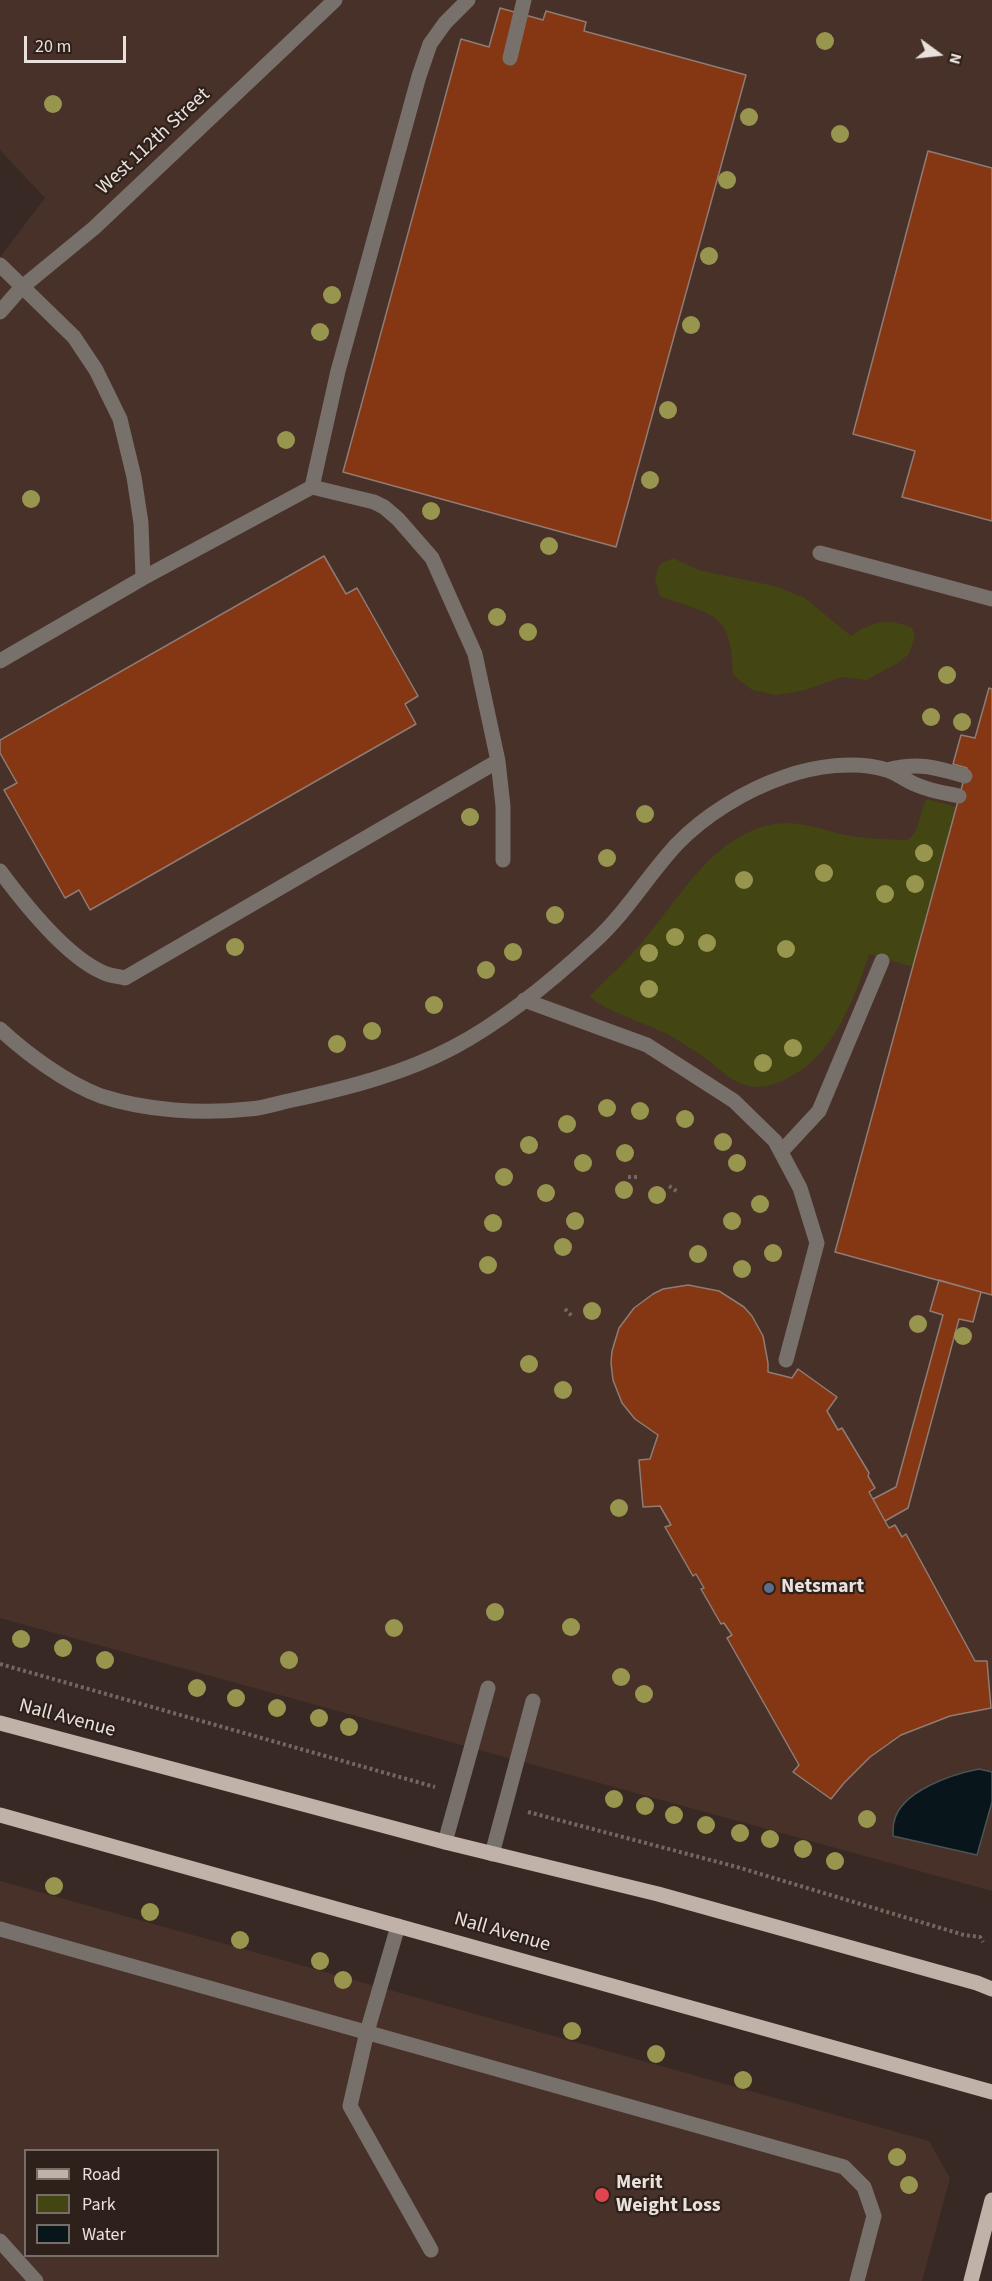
<!DOCTYPE html>
<html>
<head>
<meta charset="utf-8">
<style>
	body { margin:0 }
	#map { position:relative; width:992px; height:2281px; overflow:hidden; background:#392924; font-family:"Source Sans 3",sans-serif }
	canvas { display:block }
	.legend { position:absolute; left:24px; top:2149px; width:195px; height:108px; box-sizing:border-box; background:#2e201a; border:2px solid #796d68; margin:0; padding:8px 10px; list-style:none; font-size:18px; color:#eae0dc }
	.legend li { display:flex; align-items:center; gap:12px; height:30px }
	.legend b { width:30px; border:2px solid #796d68 }
	.north { position:absolute; left:908px; top:24px; width:60px; height:60px; -webkit-text-stroke:4px #2e201a; paint-order:stroke; rotate:105deg; font-size:16px; font-weight:700; line-height:24px; text-align:center; color:#eae0dc }
	.north::after { content:''; display:block; margin:auto; width:21px; height:27px; background:#eae0dc; clip-path:polygon(50% 0,100% 100%,50% 72%,0 100%) }
	.scale { position:absolute; left:24px; top:36px; width:102px; height:27px; box-sizing:border-box; border:3px solid #eae0dc; border-top:0; padding-left:8px; font-size:18px; line-height:21px; white-space:nowrap; color:#eae0dc; -webkit-text-stroke:4px #2e201a; paint-order:stroke }
</style>
</head>
<body>
<div id="map">
<canvas width="992" height="2281"></canvas>
<ul class="legend">
<li><b style="height:8px;background:#c0b2a8"></b>Road</li>
<li><b style="height:16px;background:#434513"></b>Park</li>
<li><b style="height:16px;background:#08161c"></b>Water</li>
</ul>
<div class="north">N</div>
<div class="scale">20 m</div>
</div>
<script>
const c = document.querySelector('canvas').getContext('2d');
c.lineJoin = 'round';
function paint(path, color) { c.fillStyle = color; c.fill(path, 'evenodd'); }
function stroke(path, color, width, dash) { c.strokeStyle = color; c.lineWidth = width; c.lineCap = dash ? 'butt' : 'round'; c.setLineDash(dash || []); c.stroke(path); }
function drawText(font, color, halo, rows, align = 'center') {
  c.font = font + ' "Source Sans 3",sans-serif'; c.lineWidth = 4.5; c.setLineDash([]); c.textBaseline = 'middle'; c.strokeStyle = halo; c.fillStyle = color; for (const [text, x, y, turn = 0] of rows) {
    c.save(); c.translate(x, y); c.rotate((+turn || 0) * Math.PI / 180); c.textAlign = isNaN(turn) ? turn : align; if (halo) c.strokeText(text, 0, 0); c.fillText(text, 0, 0); c.restore();
  }
}
paint(new Path2D(`
	M0,0H992V1891L0,1618V257L45,198L0,150Z
	M0,1881L929,2141L950,2178L922,2281H0ZM26,2150H218V2256H26Z`), '#473129');
paint(new Path2D(`
	M673,558L698,570L775,586L805,598L851,636C871,622 888,617 912,628L915,636L909,654L898,663L866,680L841,677L806,690L777,695L752,690L733,675C732,611 713,616 660,596L655,580L659,565Z
	M927,799L957,807L913,967L869,954C854,1000 833,1057 786,1079C772,1086 757,1090 742,1084C729,1080 717,1066 705,1058C694,1050 682,1043 671,1036C652,1025 600,1010 590,996C608,977 628,960 644,940C682,895 718,827 784,823C806,822 829,832 851,836C869,839 888,839 906,840C921,835 918,811 927,799Z`), '#434513');
const water = new Path2D(`
	M979,1769L992,1772V1802L977,1855L893,1836C893,1831 893,1826 894,1822C900,1791 953,1774 979,1769Z`);
paint(water, '#08161c');
stroke(water, '#4c5356', 1.5);
const building = new Path2D(`
	M500,8L543,20L546,11L586,22L584,31L746,75L616,547L343,472L461,39L489,47Z
	M928,151L992,168V521L902,497L915,451L853,434Z
	M324,556L346,594L357,588L418,696L405,704L416,724L90,910L79,890L65,898L4,790L17,783L0,753V740Z
	M989,688L992,689V1295L835,1252L967,768L953,764L961,735L975,738Z
	M939,1280L981,1292L973,1322L959,1319L908,1508L885,1521L873,1499L896,1487L943,1315L930,1311Z
	M688,1285L719,1291L744,1307L752,1316L763,1336L768,1363V1372L792,1378L798,1369L837,1397L827,1411L838,1430L842,1428L869,1473L868,1476L875,1488L869,1492L885,1521L889,1528L895,1525L902,1537L906,1534L975,1661H987L991,1708L950,1716L901,1735L870,1757L844,1783L831,1799L793,1772L799,1765L727,1638L732,1635L724,1623L721,1624L701,1589L704,1588L696,1574L693,1576L665,1527L671,1525L660,1506L643,1507L639,1460L650,1459L658,1435L635,1419L622,1403L613,1380L611,1363L612,1351L619,1328L634,1308L653,1294L663,1289Z`);
paint(building, '#853613');
stroke(building, '#8f7c75', 1.5);
stroke(new Path2D(`
	M628,1177H638
	M669,1186L678,1192
	M565,1309L572,1316
	M0,1664L435,1787
	M528,1812L737,1867L964,1935L980,1937L983,1942`), '#746661', 4, [3, 3]);
stroke(new Path2D(`
	M468,0L445,23L430,44L419,76L338,371L312,487L374,502L384,507L398,519L432,558L475,654L498,761L503,806V860
	M510,58L524,0
	M0,265L74,337L96,370L120,419L134,477L141,523L143,578L0,661
	M0,312L21,288L94,228L335,0
	M820,553L992,599
	M143,578L312,487
	M887,770C919,762 934,767 965,776
	M0,871C23,902 66,956 102,972C109,976 118,976 125,978L498,761
	M524,1000L647,1045L734,1101L775,1141L800,1188L817,1243L786,1360
	M0,1029C27,1054 66,1083 101,1096C147,1111 201,1114 249,1109C265,1108 281,1102 297,1099C351,1087 405,1073 454,1047C503,1021 554,979 595,941C625,914 649,874 677,844C705,815 746,790 784,777C814,766 856,760 887,770C897,773 906,781 917,785C930,791 945,793 959,796
	M781,1152L819,1111L882,961
	M445,1842L488,1688
	M492,1854L533,1701
	M398,1926L367,2032L350,2106L431,2250
	M0,1929L844,2167L864,2187L874,2216L857,2281
	M0,2241L36,2281`), '#77706b', 15);
stroke(new Path2D(`
	M0,1723L445,1842L658,1894L977,1983L992,1989
	M0,1815L992,2092
	M971,2281L992,2200`), '#c0b2a8', 15);
c.fillStyle = '#98954e';
for (const [x, y] of [
	[825,41],
	[53,104],
	[749,117],
	[840,134],
	[727,180],
	[709,256],
	[332,295],
	[691,325],
	[320,332],
	[668,410],
	[286,440],
	[650,480],
	[31,499],
	[431,511],
	[549,546],
	[497,617],
	[528,632],
	[947,675],
	[931,717],
	[962,722],
	[645,814],
	[470,817],
	[924,853],
	[607,858],
	[824,873],
	[744,880],
	[915,884],
	[885,894],
	[555,915],
	[675,937],
	[707,943],
	[235,947],
	[786,949],
	[513,952],
	[649,953],
	[486,970],
	[649,989],
	[434,1005],
	[372,1031],
	[337,1044],
	[793,1048],
	[763,1063],
	[607,1108],
	[640,1111],
	[685,1119],
	[567,1124],
	[723,1142],
	[529,1145],
	[625,1153],
	[583,1163],
	[737,1163],
	[504,1177],
	[624,1190],
	[546,1193],
	[657,1195],
	[760,1204],
	[575,1221],
	[732,1221],
	[493,1223],
	[563,1247],
	[773,1253],
	[698,1254],
	[488,1265],
	[742,1269],
	[592,1311],
	[918,1324],
	[963,1336],
	[529,1364],
	[563,1390],
	[619,1508],
	[495,1612],
	[571,1627],
	[394,1628],
	[21,1639],
	[63,1648],
	[105,1660],
	[289,1660],
	[621,1677],
	[197,1688],
	[644,1694],
	[236,1698],
	[277,1708],
	[319,1718],
	[349,1727],
	[614,1799],
	[645,1806],
	[674,1815],
	[867,1819],
	[706,1825],
	[740,1833],
	[770,1839],
	[803,1849],
	[835,1861],
	[54,1886],
	[150,1912],
	[240,1940],
	[320,1961],
	[343,1980],
	[572,2031],
	[656,2054],
	[743,2080],
	[897,2157],
	[909,2185]
]) { c.beginPath(); c.arc(x, y, 9, 0, 2 * Math.PI); c.fill(); }
for (const [x, y, r, color] of [
	[769,1588,6,"#5c6f8a"],
	[602,2195,8,"#e0444e"]
]) { const dot = new Path2D(); dot.arc(x, y, r, 0, 2 * Math.PI); c.fillStyle = color; c.fill(dot); stroke(dot, '#2e201a', 2); }
drawText('20px', '#eae0dc', '#2e201a', [
	["West 112th Street",154,142,-43],
	["Nall Avenue",67,1719,15],
	["Nall Avenue",502,1933,16]
]);
drawText('bold 20px', '#eae0dc', '#2e201a', [
	["Netsmart",781,1588],
	["Merit",616,2184],
	["Weight Loss",616,2207]
], 'left');
</script>
</body>
</html>
